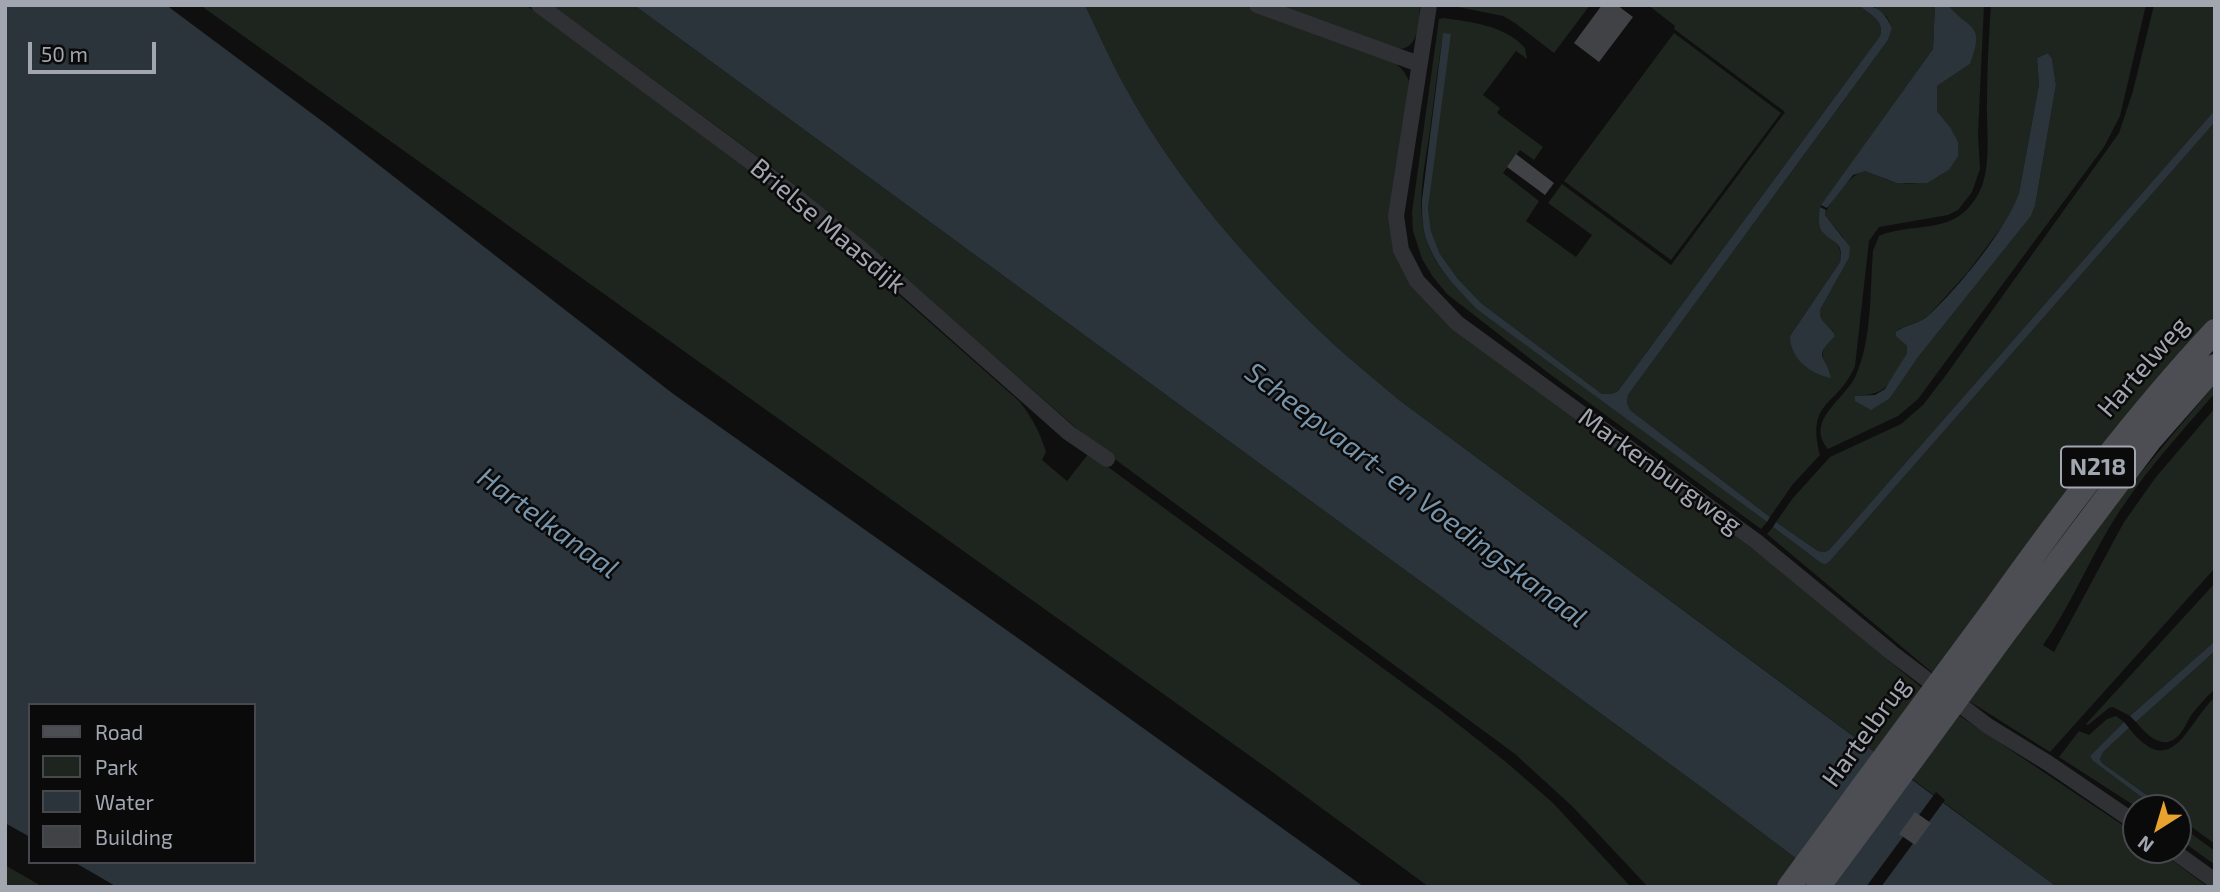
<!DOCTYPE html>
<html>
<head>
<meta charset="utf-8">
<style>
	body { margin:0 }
	#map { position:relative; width:2220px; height:892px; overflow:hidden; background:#0f0f10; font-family:"Exo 2",sans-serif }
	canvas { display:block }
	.frame { position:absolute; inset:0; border:7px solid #a1a6b0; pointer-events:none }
	.legend { position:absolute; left:28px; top:703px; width:228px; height:161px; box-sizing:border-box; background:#0a0a0b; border:2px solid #46484d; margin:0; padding:9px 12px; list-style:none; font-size:21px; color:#a1a6b0 }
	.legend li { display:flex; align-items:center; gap:14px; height:35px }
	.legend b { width:35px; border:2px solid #46484d }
	.north { position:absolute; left:2122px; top:794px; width:70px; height:70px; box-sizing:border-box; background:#0a0a0b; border:2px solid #46484d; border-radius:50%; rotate:217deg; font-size:19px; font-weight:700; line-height:28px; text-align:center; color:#a1a6b0 }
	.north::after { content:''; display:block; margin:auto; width:24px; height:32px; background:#e8a32f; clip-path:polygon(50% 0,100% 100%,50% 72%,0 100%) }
	.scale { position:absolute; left:28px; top:42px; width:128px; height:32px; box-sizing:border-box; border:4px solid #a1a6b0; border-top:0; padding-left:9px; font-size:21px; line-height:24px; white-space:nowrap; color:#a1a6b0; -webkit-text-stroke:5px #0a0a0b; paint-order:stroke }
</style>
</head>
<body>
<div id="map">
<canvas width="2220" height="892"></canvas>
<div class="frame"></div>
<ul class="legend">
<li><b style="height:9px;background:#4c4e54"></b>Road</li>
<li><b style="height:19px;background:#1e241e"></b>Park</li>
<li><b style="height:19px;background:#2b343a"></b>Water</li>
<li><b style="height:19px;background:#404246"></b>Building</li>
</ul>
<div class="north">N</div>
<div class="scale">50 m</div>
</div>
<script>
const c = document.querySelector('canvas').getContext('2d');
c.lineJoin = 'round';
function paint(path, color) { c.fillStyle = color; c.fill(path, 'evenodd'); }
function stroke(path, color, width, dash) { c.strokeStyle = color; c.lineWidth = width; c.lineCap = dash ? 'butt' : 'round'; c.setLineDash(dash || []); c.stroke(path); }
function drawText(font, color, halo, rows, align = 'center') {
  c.font = font + ' "Exo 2",sans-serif'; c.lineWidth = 5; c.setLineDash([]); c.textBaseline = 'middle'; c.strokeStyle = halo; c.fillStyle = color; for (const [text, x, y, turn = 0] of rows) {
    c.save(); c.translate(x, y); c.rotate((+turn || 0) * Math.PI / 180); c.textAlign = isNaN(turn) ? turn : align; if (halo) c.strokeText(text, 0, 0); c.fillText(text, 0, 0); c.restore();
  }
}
paint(new Path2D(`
	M200,5H526L742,163L804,211L1020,402C1032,418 1040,432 1046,452L1042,460L1067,481L1089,453L1440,710L1506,762L1553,803L1631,887H1429L1271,771Z
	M552,5H634L1708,792L1834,887H1648L1573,807L1515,754L1097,446L869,247L780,173Z
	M1085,5H1242L1381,54C1395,62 1403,67 1409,81L1397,182L1410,280L1668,485L1770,562L1922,688L1875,752L1399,400C1375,379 1349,359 1326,337C1251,265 1178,183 1128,92C1112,64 1099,34 1085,5Z
	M1273,5H1420C1418,24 1420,51 1395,49Z
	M1448,5H1590L1554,53L1515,23L1503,16Z
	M1648,5H1858C1869,14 1885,20 1880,36L1618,391L1612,394H1602L1481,303L1458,279L1440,254L1431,231L1428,208L1443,34C1438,66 1434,98 1430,130C1425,165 1415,207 1427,242C1436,268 1459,291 1479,310L1767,522L1761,529L1551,375L1447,294L1433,277L1422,259L1413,231L1412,212L1439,19L1443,18C1471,22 1505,25 1525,48L1527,59L1516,51L1483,95L1500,108L1497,113L1543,147L1534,160L1520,150L1503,173L1539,201L1526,221L1576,257L1592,235L1548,203L1562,184L1671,265L1785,112L1674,29L1675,26Z
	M1872,5H1935L1933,49L1820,207L1821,229C1832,239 1844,245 1840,262L1790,336L1831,373C1816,356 1824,348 1833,331C1825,324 1819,321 1820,310L1849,258L1843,237L1825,215C1828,203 1853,171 1865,171C1871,172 1880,177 1886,179C1911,188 1928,183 1949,170L1950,127L1937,111V86L1970,64L1948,5H1984L1978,134L1980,169L1972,192L1958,210L1948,215L1879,227L1869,241L1855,366C1837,408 1806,399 1820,455L1793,484L1770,517L1630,410L1627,403L1628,395L1888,40L1892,28L1887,17Z
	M1991,5H2146L2120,116L2104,147L1918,399L1898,416L1828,449C1804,420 1846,399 1856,375C1872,340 1870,289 1873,251L1879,236C1902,226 1929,230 1952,220C1967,213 1978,198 1983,183C1991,157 1986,125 1987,97C1987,66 1989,36 1991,5ZM2048,53L2052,60L2056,85L2035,206L2031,216L1919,356L1890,398L1855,396C1891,395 1890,381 1907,353V346L1897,336L1899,329L1920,321L1928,316L1967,273L2007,220L2014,209L2019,193L2039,84L2037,58Z
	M2154,5H2215V110L1829,550L1825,552L1818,551L1776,522L1793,498L1830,457L1901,424L1923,405L1946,375L2119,133L2133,91Z
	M1674,33L1781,113L1671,260L1564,181Z
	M2215,122V315L1933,673L1767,534L1773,527L1821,563L1831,560Z
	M2215,384V393C2177,437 2138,479 2109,528C2086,567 2069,608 2043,645L2054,652L2124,522L2156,477L2215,408V568L2050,752L1969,701L2129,487Z
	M2215,583V641L2130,716L2113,707L2109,708L2088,725L2086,724Z
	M2215,651V689C2206,697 2199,705 2192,714C2187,721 2184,731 2177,737C2162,751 2146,734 2136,722Z
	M2215,697V844L2178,817V808H2165L2102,763L2100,759L2103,752L2129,728C2172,783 2187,723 2215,697Z
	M1957,714L2136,834V850H2158L2208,887H2057L1911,778Z
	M2116,716L2124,722L2090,756L2093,761L2156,808H2138L2059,757L2079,731L2089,735L2107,719Z
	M2178,824L2215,851V865L2178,838Z
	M5,865L43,887H5Z`), '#1e241e');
paint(new Path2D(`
	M5,5H166L330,127L672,393L1029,646L1364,887H117L74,862H254V705H30V837L5,823Z
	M634,5H1085C1099,34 1112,64 1128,92C1178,183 1251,265 1326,337C1349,359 1375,379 1399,400L2057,887H1834L1708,792Z
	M1858,5C1877,5 1884,11 1892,28L1888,40L1628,395L1627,403L1630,410L1770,517L1767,522L1478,310C1459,291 1438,270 1428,244C1422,230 1422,215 1422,200L1443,33L1451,34L1428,208L1431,231L1440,254L1458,279L1481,303L1602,394H1612L1618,391L1880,36C1885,20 1869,14 1858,5Z
	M1935,5H1948C1969,31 1986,22 1970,64L1937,86V111L1950,127L1958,142V156L1949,170L1927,183H1897L1865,171L1853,175L1827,208L1821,205L1933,49Z
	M2048,53L2052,59L2056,85L2035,206L2031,216L1919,356L1890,398L1871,410L1855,401V396L1875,395L1885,389L1907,353V346L1896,336V332C1906,324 1920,324 1929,315C1957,289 2007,229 2019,193L2039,84L2037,58Z
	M2215,110V122L1831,560L1826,564L1821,563L1773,527L1776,522L1818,551L1825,552L1829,550Z
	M1820,207L1826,210L1825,215L1850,247L1849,258L1820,310C1819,324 1831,325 1835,336C1811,359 1827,356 1831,378C1810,374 1790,358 1790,336L1840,262C1845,240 1830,243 1821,230C1818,224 1819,214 1820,207Z
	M2215,641V651L2145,714L2136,722L2130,716Z
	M2124,722L2129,728L2103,752L2100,759L2102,763L2165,808H2156L2093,761L2090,756Z`), '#2b343a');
paint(new Path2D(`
	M1936,792L1945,800L1881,887H1866Z`), '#0f0f10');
paint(new Path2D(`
	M1602,5H1617L1633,17L1599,62L1574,43Z
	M1516,154L1554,183L1545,195L1507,167Z
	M1915,812L1931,823L1915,845L1899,834Z`), '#404246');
stroke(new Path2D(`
	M539,5L778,182L860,248L1069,433L1107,459
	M1257,5L1419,64
	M1429,5L1396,216L1401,250L1417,281L1457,323L1757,542L1892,653L1988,726L2048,763L2136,823
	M2172,850L2215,881`), '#303135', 16);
stroke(new Path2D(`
	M1992,612C2062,514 2133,419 2215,331
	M2010,626L2150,440L2215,366
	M1789,887L1856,796
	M1818,887L1875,810`), '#4c4e54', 24);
stroke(new Path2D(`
	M1856,796L1992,612
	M1875,810L2010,626`), '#4c4e54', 24);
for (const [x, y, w] of [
	[2098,467,74]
]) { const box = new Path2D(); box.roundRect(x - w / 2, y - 20.5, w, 41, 5); c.fillStyle = '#0a0a0b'; c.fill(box); stroke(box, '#a1a6b0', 2); }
drawText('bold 24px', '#a1a6b0', null, [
	["N218",2098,467]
]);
drawText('26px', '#a1a6b0', '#0a0a0b', [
	["Brielse Maasdijk",828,226,40],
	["Hartelweg",2143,367,-49],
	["Markenburgweg",1660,471,36],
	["Hartelbrug",1866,732,-54]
]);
drawText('italic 28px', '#7895ab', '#0a0a0b', [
	["Scheepvaart- en Voedingskanaal",1416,495,37],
	["Hartelkanaal",548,523,36]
]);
</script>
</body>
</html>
